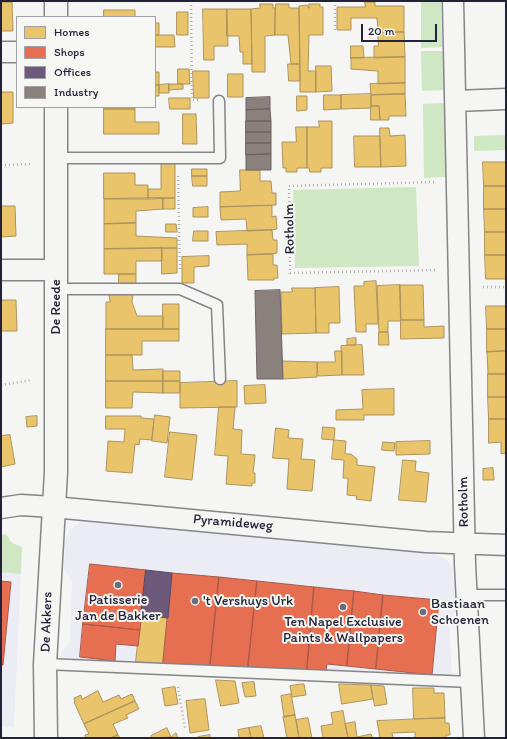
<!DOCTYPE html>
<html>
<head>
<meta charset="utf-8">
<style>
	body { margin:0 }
	#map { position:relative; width:507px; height:739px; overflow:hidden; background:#f5f5f3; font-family:Itim,sans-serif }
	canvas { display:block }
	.frame { position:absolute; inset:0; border:2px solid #22223b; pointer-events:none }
	.legend { position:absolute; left:16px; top:16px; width:140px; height:92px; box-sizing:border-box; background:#f6f6f2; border:1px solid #a1a1a9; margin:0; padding:5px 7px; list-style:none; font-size:12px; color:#22223b }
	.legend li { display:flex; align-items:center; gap:8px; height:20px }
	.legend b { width:20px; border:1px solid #a1a1a9 }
	.scale { position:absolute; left:361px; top:24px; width:76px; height:18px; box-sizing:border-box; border:2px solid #22223b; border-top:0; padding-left:5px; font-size:12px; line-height:14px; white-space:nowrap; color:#22223b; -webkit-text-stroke:3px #f6f6f2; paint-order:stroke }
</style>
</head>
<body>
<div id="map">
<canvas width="507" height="739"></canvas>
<div class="frame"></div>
<ul class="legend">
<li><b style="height:11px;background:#e9c46a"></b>Homes</li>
<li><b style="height:11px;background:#e76f51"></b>Shops</li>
<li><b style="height:11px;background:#6d597a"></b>Offices</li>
<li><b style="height:11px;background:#8a817c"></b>Industry</li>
</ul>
<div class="scale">20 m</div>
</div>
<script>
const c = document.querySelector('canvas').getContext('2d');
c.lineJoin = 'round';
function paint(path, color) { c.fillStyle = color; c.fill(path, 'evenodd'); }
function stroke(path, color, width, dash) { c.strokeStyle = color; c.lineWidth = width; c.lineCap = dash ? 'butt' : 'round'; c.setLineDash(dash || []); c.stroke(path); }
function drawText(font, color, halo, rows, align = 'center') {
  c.font = font + ' Itim,sans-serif'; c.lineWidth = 4; c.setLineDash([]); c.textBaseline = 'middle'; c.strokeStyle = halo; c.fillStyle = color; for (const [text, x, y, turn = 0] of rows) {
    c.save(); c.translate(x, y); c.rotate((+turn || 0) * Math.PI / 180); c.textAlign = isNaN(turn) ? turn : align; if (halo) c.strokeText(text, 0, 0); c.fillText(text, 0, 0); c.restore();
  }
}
paint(new Path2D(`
	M82,521L435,554L443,557L449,562L452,568L457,610L449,620L452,675H460V682L60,665L61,652L70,642L72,581L64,570L65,541L70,529Z
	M6,534L12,543L22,547L14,727L1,726V535Z`), '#ecedf4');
paint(new Path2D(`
	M421,1H441L442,47L421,48Z
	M421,51H443L444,90L422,91Z
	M444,103L446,177L424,178L423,104Z
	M506,135V150L474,151V136Z
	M416,187L419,266L295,268L293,190Z
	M6,534L12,543L22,547L21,574L1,572V535Z`), '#cfe7c2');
const homes = new Path2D(`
	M1,2H12L13,31H1Z
	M365,2H375V6H404V32H378L377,18H351V30H337V7H365Z
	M260,4H273V8H275V35L265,36V72H252L251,9L260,8Z
	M276,4H289V8H299L300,64H291L288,35H275Z
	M309,4H320V7H323V35H309L308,71H316V92H300L299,8V6L307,5L309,8Z
	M203,9H227L228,46H214V60H204Z
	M227,9H251L252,64H243V52H240L239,36H227Z
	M104,10H135V17H104Z
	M177,12H188V35H177Z
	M155,23H159V35H155Z
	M378,32H404L405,57L374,58V46H378Z
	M155,35H174L175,47H155Z
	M351,46H363L364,58H351Z
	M405,57V83L378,84V71L351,69V58Z
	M288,64H300V81H289Z
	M316,66H331L332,91L316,92Z
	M178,69H189L190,84H178Z
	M193,71H209V98H194Z
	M155,72H159V85H155Z
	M228,74H243V97H228Z
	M405,83V94L371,95L370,84Z
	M169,84H183V89L169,90Z
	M169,84V93H159V85Z
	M155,85H159V96H155Z
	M1,92H13V123L1,124Z
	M371,94V108L341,109V95Z
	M405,94L406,116H389V120H380L379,106H371V95Z
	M324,95H341V109L324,110Z
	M297,96H307V110L297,111Z
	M169,98H190V109H170Z
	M371,106H379L380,120H371Z
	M104,107H135V109H104Z
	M104,109H135V122H159V134H104Z
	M183,114H196L197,144H183Z
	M319,121H332V168H321V172H310L309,168H307V127H319Z
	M296,127H307V168H297V172H286V168H283L282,142H296Z
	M380,128H389L390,136L405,135L406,166L381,167Z
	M354,136H380L381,167H355Z
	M483,162H506V186H484Z
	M175,163V198L148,199V189H161V164Z
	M192,169H207V176H192Z
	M240,170H260V181H271L272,193H276V205L220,207V192L240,191Z
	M104,173H135V185H148V199H104Z
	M192,176H207V186H193Z
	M484,186H506V209H484Z
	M163,198V209L136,211V223L104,224V199Z
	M163,198H175V209H163Z
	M1,206H15L16,236L1,237Z
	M272,206V217L276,216L277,229L272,230L247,231L246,219L221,220L220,207Z
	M208,207V217H193V208Z
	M484,209H506V232H485Z
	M136,223V236L177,238V248L104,249V224Z
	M166,224H176L177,232H166Z
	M272,230L273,240H277V253L273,254L247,255V244L217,245L216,232Z
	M194,231H208V241H193Z
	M485,232H506V255H485Z
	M162,248V261H136V274H104V249Z
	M162,248H177V273L162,274Z
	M273,254V265H277L278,278H274V280H248L247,255Z
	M485,255H506V279H486Z
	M209,256V266L194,267V283H182V257Z
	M119,274H136V284H119Z
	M376,281L378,324H366V332H356L354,286H364V282Z
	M400,285L401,321H388V332H379L377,286Z
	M400,285H423L424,320H401Z
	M339,287L340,323H329V333H316L315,288Z
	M292,288H315L316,333L282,334L281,292H292Z
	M109,294H133L132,302L137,316H163V329H106V302H110Z
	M1,300H16L17,331H1Z
	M163,304H179V329H163Z
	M486,306H506V329H487Z
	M401,320H424V327L444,326V338L401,339Z
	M106,329H179V341H142V355H106Z
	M487,329H506V351L487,352Z
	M379,332H388L389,345H379Z
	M356,338V345H347V339Z
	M362,345L364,375H342L341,346Z
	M335,351H342V375L318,376L317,362H335Z
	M506,351V374H488L487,352Z
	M106,355H132L133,370L163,369V381H106Z
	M282,361L317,362V377L283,379Z
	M163,371H180V381H163Z
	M488,374H506V397H488Z
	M106,381H163V393L133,392L132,408H106Z
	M163,381H180V393H163Z
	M237,381V407L180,408V383Z
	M265,385L266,403L245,404L244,386Z
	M394,389V415H364V420H336V410L363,409L362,390Z
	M488,397H506V419H489Z
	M219,407H235L233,429L242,430L241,454L255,455L253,473H255V483H252V486L226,484L228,456L215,455Z
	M155,415L170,417L167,443L152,441Z
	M37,416V426L27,427L26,417Z
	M106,416H141V418L154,419L152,440L140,439L139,445L135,444L132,473L106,471L108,441L124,442L125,429H106Z
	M489,419H506V453L501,454V442L489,443Z
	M323,427L335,428L334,440L322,439Z
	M276,428L289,430L288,438L303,439L301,459L315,460L312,491L287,489L289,459L273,458Z
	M170,432L197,435L192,480L165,477Z
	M10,435L15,464L1,467V436Z
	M334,440L346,441L345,454H351L357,459V465L375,467L371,501L356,499L357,496L347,495L348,478H343L344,460L332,459Z
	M430,441V454L396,455V442Z
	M383,442L395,443L394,451L382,450Z
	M403,460L416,461L415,471L429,473L426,502L399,500Z
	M493,468L494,480H483V469Z
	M141,615L168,618L163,664L136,662Z
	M216,680L235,681L239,703L221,706Z
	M254,682L256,696L245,697L242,683Z
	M301,684H304L306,695L292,697L290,686Z
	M339,684L371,685L373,699L342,704Z
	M371,685L384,686L387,704L375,706Z
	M175,687L178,704L165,706L162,689Z
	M413,688H434V693H444L445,718L414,719Z
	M98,691L103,702L119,695L121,699L132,694L135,701L84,724L74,702H75L74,698L81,695L82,699Z
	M291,694L295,715L284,717L281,696Z
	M205,699L209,730L190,733L186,701Z
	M135,701L139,709L126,715L128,718L113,724L118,735L111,738H86L85,735L89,734L84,724Z
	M343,711L348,738H323L321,726L333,724L331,713Z
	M295,715L299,738H287L283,717Z
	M308,718L312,738H299L296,720Z
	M445,718V723H449L450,735H446V738H415V732L392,733L393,738H380L377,721Z
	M355,722L357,737L371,734L372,738H348L345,724Z
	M261,726L264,738H251L249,728Z
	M167,728L171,737L152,738L151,736Z
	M249,728L251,738H239L238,730Z
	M176,733L178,738H167L171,737Z
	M118,735L120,738H111Z
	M210,735V738H198V737Z`);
paint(homes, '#e9c46a');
stroke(homes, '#ad935c', 1);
const shops = new Path2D(`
	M90,564L146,570L140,630L83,624Z
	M172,573L219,577L210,666L163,664Z
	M219,577L257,581L248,667L210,666Z
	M1,581L11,582L3,665H1Z
	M257,581L314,587L307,670L248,667Z
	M314,587L354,591L347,666L327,664L326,670H307Z
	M354,591L383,595L376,669L347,666Z
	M383,595L439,600L432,675L376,669Z
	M83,624L140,630L138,646L116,644L115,661L80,657Z`);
paint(shops, '#e76f51');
stroke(shops, '#ac584a', 1);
const offices = new Path2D(`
	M146,570L172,573L168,618L141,615Z`);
paint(offices, '#6d597a');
stroke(offices, '#564867', 1);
const industry = new Path2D(`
	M270,97V109L246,110V98Z
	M270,109L271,121H246V110Z
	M246,121H271V132H246Z
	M246,132H271V143H246Z
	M246,143H271V154L246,155Z
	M271,154V170H246V155Z
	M280,290L283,379H257L255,291Z`);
paint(industry, '#8a817c');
stroke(industry, '#6b6468', 1);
const lane = new Path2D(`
	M56,158H220L219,101
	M56,289H180L217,305L220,379
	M467,595H506
	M45,664L471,682`);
const street = new Path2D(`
	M453,1L465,564L474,738
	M1,52H17
	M456,101L506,99
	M1,270H56
	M1,508L21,505L53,507L426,542L506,545`);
const secondary = new Path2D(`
	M56,1V17
	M46,738L45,664L56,472V107`);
stroke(lane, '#858589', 13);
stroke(street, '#858589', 23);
stroke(secondary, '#858589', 25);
stroke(new Path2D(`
	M191,1L192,100H200
	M335,1V32
	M1,165L30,164
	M178,176L180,271
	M434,182L289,186L290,273L437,270
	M483,287H506
	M1,385L32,380
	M505,666H506
	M178,687L185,728`), '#b0b0b2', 2.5, [1, 3]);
stroke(lane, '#f5f5f3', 10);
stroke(street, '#f5f5f3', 20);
stroke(secondary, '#f5f5f3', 22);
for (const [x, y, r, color] of [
	[118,585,4,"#6c6c7b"],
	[195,601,4,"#6c6c7b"],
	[343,607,4,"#6c6c7b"],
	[423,612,4,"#6c6c7b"]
]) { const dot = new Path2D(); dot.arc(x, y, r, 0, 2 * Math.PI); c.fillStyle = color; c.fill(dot); stroke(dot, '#f6f6f2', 1.5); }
drawText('14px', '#22223b', '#f6f6f2', [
	["Rotholm",290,229,-91],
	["De Reede",56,307,-90],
	["Rotholm",464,502,-91],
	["Pyramideweg",233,523,5],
	["De Akkers",47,622,-88]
]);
drawText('14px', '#22223b', '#f6f6f2', [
	["Patisserie",118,600],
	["Jan de Bakker",118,616],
	["'t Vershuys Urk",203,601,"left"],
	["Bastiaan",431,604,"left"],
	["Schoenen",431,620,"left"],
	["Ten Napel Exclusive",343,622],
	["Paints & Wallpapers",343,638]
]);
</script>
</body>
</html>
